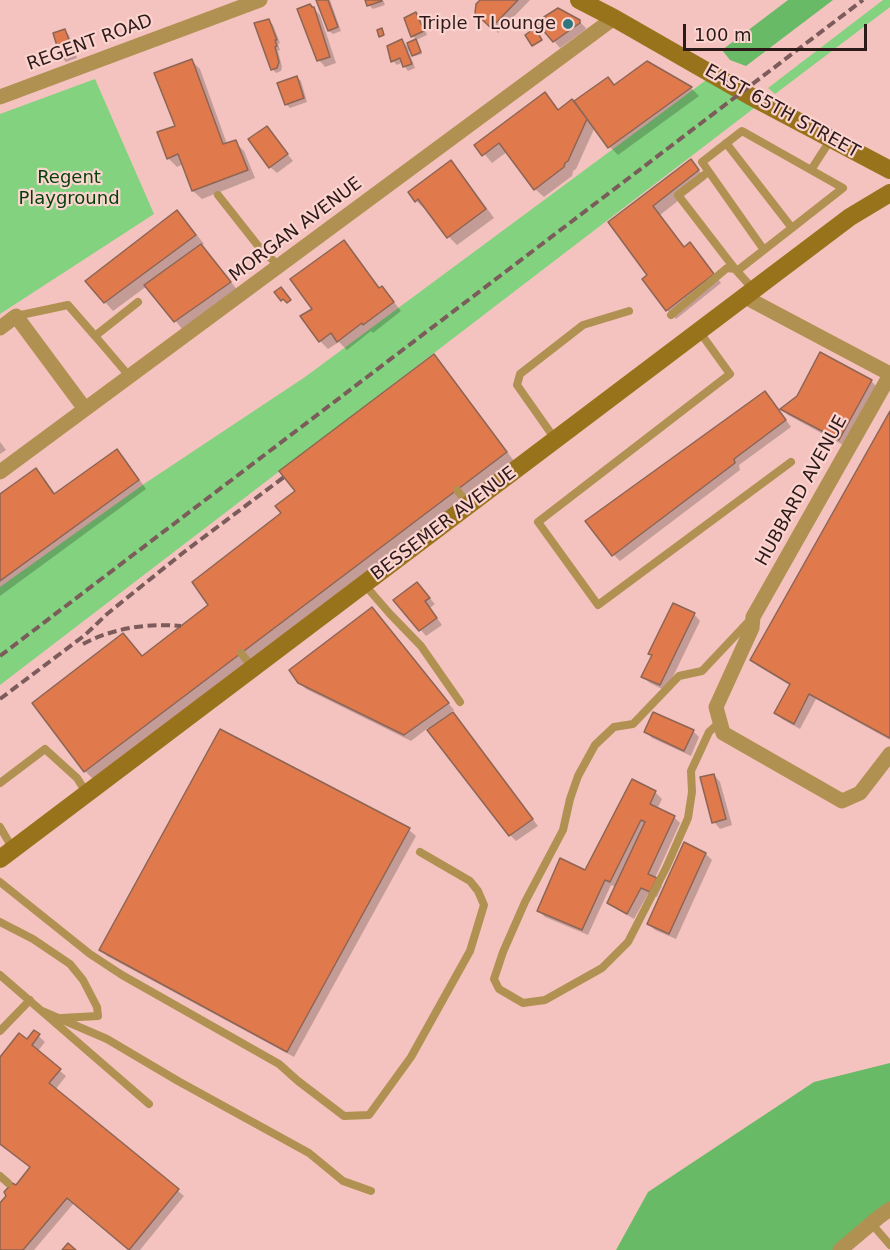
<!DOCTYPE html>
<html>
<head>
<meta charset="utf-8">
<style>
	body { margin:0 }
	#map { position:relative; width:890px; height:1250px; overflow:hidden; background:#f4c3bf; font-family:"DejaVu Sans",sans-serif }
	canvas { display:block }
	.scale { position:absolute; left:683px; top:24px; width:184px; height:27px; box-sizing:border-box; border:3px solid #2c1a19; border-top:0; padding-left:8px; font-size:18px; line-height:21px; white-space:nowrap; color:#2c1a19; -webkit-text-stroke:4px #fbd3cf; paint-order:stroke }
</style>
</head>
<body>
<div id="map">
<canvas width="890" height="1250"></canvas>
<div class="scale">100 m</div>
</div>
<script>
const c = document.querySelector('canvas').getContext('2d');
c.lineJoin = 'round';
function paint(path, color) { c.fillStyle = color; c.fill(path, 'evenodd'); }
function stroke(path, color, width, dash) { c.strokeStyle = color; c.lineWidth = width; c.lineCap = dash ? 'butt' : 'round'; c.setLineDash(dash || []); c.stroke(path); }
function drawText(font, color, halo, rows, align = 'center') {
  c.font = font + ' "DejaVu Sans",sans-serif'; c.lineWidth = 4.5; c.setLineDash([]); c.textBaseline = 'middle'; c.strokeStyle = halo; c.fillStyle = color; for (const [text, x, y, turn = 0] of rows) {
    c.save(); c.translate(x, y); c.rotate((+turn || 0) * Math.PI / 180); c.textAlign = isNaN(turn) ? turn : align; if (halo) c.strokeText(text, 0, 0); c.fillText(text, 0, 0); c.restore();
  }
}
paint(new Path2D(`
	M883,0H890V7L775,94L768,88Z
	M713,75L762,102L0,685V587L144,484L305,377Z
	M95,79L154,214L0,314V114Z`), '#82d27f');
paint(new Path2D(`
	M788,0H833L746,66L730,60L722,50Z
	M890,1063V1209L840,1250H616L648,1192L814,1082Z`), '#69ba67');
paint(new Path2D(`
	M318,0H330L341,31L333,34L329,31Z
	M367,0H383L385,5L373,9L369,5Z
	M482,0H530L498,33L477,13Z
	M310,5L320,15L336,63L325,67L319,60Z
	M416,14L420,18L427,35L416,40L413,36Z
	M269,21L273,25L280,43L278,44L280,50L278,51L282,67L281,71L276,73L272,69Z
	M579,21L586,28L585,30L560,48L538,23Z
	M65,31L69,35L77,58L66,62L62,58Z
	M402,41L411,50L417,42L422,54L415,56L408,50L415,68L408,71L405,67L403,62L397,65L393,61Z
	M192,61L200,69L227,144L235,142L244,151L255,178L202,199L193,191L183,164L177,167L168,158L177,127Z
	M297,77L301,81L307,102L290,108L286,104Z
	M608,79L615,86L691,88L699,96L618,155L610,147L595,127L576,169L573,171L572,176L544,197L535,189L508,151L492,163L477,145L545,94L559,111L575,103Z
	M267,128L293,161L277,173L270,167L251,139Z
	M691,161L706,179L660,215L685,248L690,244L698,253L721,283L676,319L667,310L644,279L649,275L610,223Z
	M451,162L459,170L494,218L457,245L449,237L426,208L425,209L416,201Z
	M177,212L185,220L204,244L201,246L210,255L238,291L183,330L147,286L113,311L87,282Z
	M344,242L352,250L380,289L390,297L401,311L373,333L371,331L347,350L339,342L328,349L320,341Z
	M821,354L872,382L878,388L845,446L788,415L782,409L798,397Z
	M433,356L442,365L514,461L94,780L85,771L34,703L142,657L210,605L284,513L297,491Z
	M771,399L791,427L739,465L740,470L620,561L614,555Z
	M890,414V740L816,699L800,729L782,719L776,713L791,686L758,666L752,660Z
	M0,442L6,450L0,454Z
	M117,451L125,459L146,489L0,596V496L35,470L44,478L56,495Z
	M423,591L435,604L430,608L442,625L426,636L420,629Z
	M694,614L700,621L666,691L650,683L643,677L653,657L650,654Z
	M378,616L454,710L451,712L459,720L538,826L516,841L510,835L428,728L411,741L306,689L299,682Z
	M220,731L409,830L416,836L294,1057L107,956L101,950Z
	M693,731L699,737L691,756L652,738L646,732Z
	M714,775L720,782L732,825L720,829L714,822Z
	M633,781L656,793L662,799L657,809L674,817L680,823L655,878L662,886L657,897L648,894L634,919L615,908L608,902L616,887L611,885L588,935L545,917L538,910L586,872Z
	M685,844L706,854L712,860L676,939L655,930L648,924Z
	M34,1032L45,1042L37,1052L66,1076L55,1090L184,1196L140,1250H130L74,1203L34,1250H0V1206L31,1168L0,1144V1060L27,1041Z`), '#0003');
const building = new Path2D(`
	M316,0H328L338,27L328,31Z
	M365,0H381L382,1L367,6Z
	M480,0H518L491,28L475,13L476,4Z
	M310,4L312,7H314L330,57L317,61L297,9Z
	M558,8L580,20V23L553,42L536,22Z
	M416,12L424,31L411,37L404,18Z
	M269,19L277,40H275L277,46L275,47L279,62L277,68L271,70L254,23Z
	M382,28L384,35L379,37L377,30Z
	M535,28L542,40L532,46L525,35Z
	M65,29L74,54L61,59L53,33Z
	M402,39L412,64L403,67L400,58L391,62L387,46Z
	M416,39L421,52L412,56L407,43Z
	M192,59L223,144L236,140L248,170L192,191L178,154L167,159L157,132L175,126L154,73Z
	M647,61L692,87L608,148L574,101L608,77L614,85Z
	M297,76L304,98L285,105L277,83Z
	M545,92L558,110L572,99L587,119L568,161L565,163L564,167L534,190L499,143L482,156L474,145Z
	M267,126L288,154L269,168L248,139Z
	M691,159L699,170L653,206L684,247L690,242L714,274L666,311L642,279L647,275L608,222Z
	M451,160L486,209L447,238L418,199L415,202L408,192Z
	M177,210L196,235L104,303L85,281Z
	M344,240L379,288L382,286L394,302L363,325L362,323L337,342L331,333L319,342L300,316L312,309L290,279Z
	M201,244L231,282L174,322L144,285Z
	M281,287L291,300L287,303L283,299L281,301L274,292Z
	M820,352L872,380L839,440L780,409L797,396Z
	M434,354L507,452L84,772L32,703L123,633L142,656L208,605L192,582L281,513L275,506L295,491L279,471Z
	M765,391L786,420L734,459L735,463L612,556L585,521Z
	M890,411V738L809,694L794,724L774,713L790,684L750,660Z
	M117,449L139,480L0,581V494L36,468L54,494Z
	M417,582L430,598L425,601L437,618L419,631L393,600Z
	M673,603L695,613L660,685L641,677L652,655L648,654Z
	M372,607L449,703L404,735L298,683L289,670Z
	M453,712L533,819L509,836L427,730Z
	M653,712L694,730L684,751L644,732Z
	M220,729L410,828L287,1052L99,950Z
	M714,774L726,819L712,823L700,777Z
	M632,779L656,791L650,804L675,816L648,874L657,878L650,892L641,888L627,914L607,903L645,822L641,820L610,882L605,880L582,930L537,911L560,858L585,870Z
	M684,842L706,853L669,934L647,924Z
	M34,1030L40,1034L32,1045L61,1069L49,1083L179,1189L129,1250L67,1198L23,1250H0V1203L6,1196L4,1192L12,1183L16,1185L30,1167L0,1144V1057L19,1033L27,1039Z
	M68,1243L76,1250H62Z`);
paint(building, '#e0794c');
stroke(building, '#8d6555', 1.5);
stroke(new Path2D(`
	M726,143L792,228
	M811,170L831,139
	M708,172L678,195L735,269
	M218,195L263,252L280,266
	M737,271L843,188L742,131L702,162L764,250
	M671,315L727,268L735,269L753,289
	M16,316L68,305L95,336
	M699,331L730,374L538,522L598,605L791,462
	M130,377L95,336L138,302
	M555,439L517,385L520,374L583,325L629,311
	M457,490L468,504
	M364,584L390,614L421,646L460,702
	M241,653L252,667
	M720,722L709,732L691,771L692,792L688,818L666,868L628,942L602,968L545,1000L523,1003L499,989L494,979L503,952L525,902L563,830L570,799L578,776L595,745L614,727L633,724L679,676L702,671L751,619
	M0,783L45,749L77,778L86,792
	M0,827L13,849
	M0,882L90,954L122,975L279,1064L298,1081L344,1116L369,1115L411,1057L470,951L484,905L478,891L470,881L420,852
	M0,922L33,939L70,964L83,980L97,1007L98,1016L61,1018
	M0,975L149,1104
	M42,1011L107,1039L178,1081L309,1153L343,1181L371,1191
	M0,1031L30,1000
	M0,1176L8,1183
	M871,1223L890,1245`), '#b19152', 8);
stroke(new Path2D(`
	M0,97L260,0
	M745,297L890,374
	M0,328L16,316L85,409
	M890,375L753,617L752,628L716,707L723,733L842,801L860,793L890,754
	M0,472L614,18
	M840,1250L879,1217L890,1209`), '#b19152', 15);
stroke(new Path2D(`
	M579,0L614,18L750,96L890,170
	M0,859L850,217L890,193`), '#99731b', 18);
stroke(new Path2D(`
	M83,644C113,628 148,623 181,626
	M0,656L863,0
	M0,699L85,635L107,614L133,593L184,552L284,477`), '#7b5c5a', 4, [9, 4.5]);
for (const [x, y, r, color] of [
	[568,24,6,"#2e777e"]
]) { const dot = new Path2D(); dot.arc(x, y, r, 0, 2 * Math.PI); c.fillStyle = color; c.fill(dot); stroke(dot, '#fbd3cf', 2); }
drawText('18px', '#2c1a19', '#fbd3cf', [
	["Triple T Lounge",556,24]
], 'right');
drawText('18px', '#2c1a19', '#fbd3cf', [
	["REGENT ROAD",90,43,-20],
	["EAST 65TH STREET",782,112,29],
	["MORGAN AVENUE",296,230,-37],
	["HUBBARD AVENUE",802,491,-61],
	["BESSEMER AVENUE",444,524,-37]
]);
drawText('18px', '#033f06', '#fbd3cf', [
	["Regent",69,178],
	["Playground",69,199]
]);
</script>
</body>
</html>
